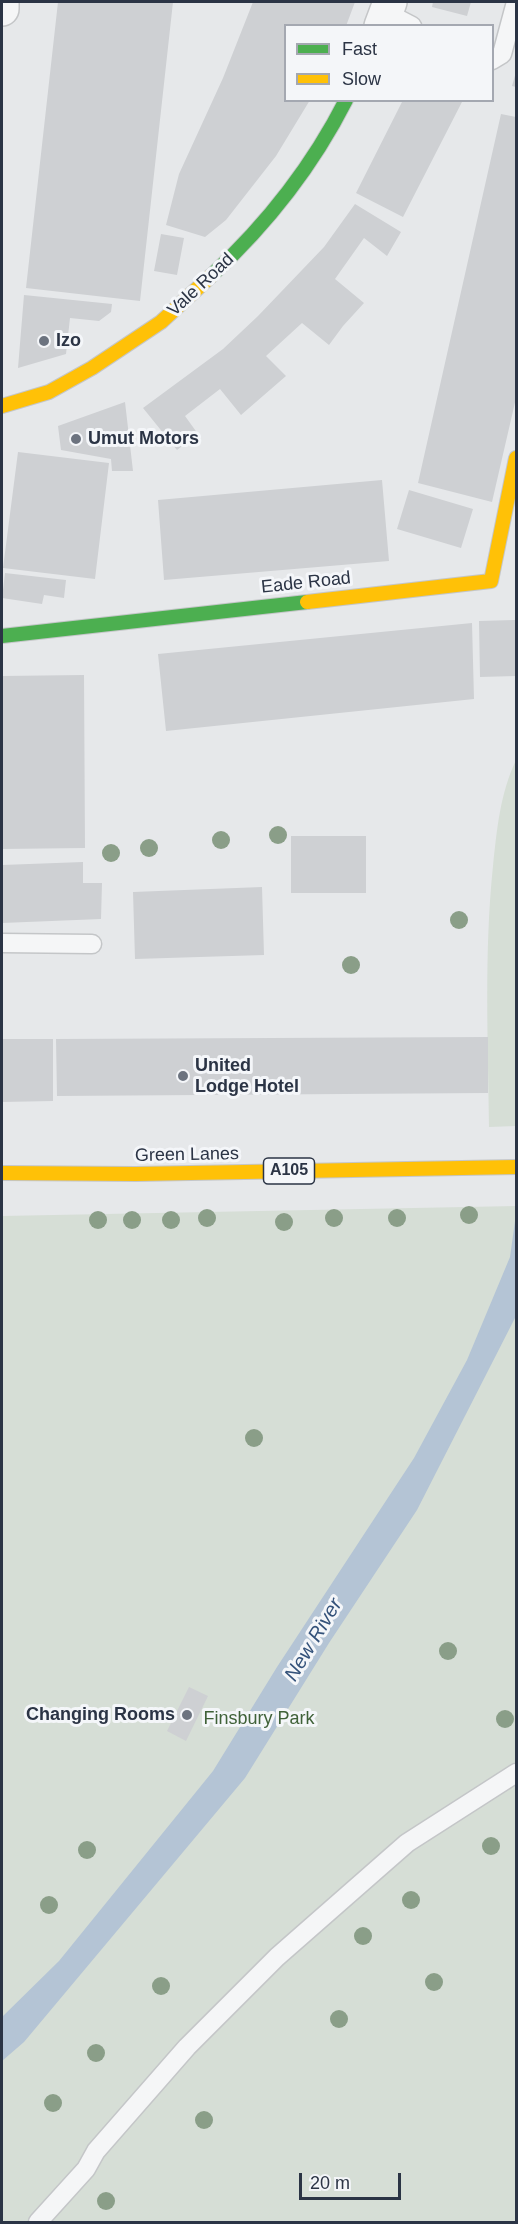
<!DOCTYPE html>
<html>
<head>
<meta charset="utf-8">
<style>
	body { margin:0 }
	#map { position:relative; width:518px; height:2224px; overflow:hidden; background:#e6e8ea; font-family:Helvetica,sans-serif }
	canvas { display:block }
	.frame { position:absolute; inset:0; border:3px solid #2b3445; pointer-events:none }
	.legend { position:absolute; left:284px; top:24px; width:210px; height:78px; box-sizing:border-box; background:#f4f6f9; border:2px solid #a4a8b1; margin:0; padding:8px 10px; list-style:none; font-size:18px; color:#2b3445 }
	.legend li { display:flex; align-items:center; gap:12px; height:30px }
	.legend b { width:30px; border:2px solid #a4a8b1 }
	.scale { position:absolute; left:299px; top:2173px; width:102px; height:27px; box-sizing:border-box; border:3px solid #2b3445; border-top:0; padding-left:8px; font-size:18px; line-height:21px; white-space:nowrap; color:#2b3445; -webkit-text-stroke:4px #f4f6f9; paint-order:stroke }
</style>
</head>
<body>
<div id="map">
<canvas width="518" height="2224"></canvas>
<div class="frame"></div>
<ul class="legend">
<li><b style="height:8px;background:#4caf50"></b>Fast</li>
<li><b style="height:8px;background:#ffc107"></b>Slow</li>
</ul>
<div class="scale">20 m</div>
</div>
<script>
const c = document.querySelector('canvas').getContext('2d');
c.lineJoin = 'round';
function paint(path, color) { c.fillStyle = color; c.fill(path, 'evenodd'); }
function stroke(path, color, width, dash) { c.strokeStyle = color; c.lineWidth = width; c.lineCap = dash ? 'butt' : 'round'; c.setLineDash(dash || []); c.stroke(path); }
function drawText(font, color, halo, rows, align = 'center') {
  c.font = font + ' Helvetica,sans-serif'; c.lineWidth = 6; c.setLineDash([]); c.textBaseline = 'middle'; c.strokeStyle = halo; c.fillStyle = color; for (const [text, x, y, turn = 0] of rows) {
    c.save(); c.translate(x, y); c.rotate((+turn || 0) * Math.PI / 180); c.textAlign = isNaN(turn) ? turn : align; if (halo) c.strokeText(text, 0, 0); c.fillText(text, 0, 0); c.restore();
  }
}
paint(new Path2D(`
	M516,760V1126L489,1127C488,1040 484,952 493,866C497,829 500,794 516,760Z
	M516,1206V2222H2V1216Z`), '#d6ded6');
paint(new Path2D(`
	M516,1214V1316L417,1510L329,1643L245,1778L24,2042L2,2061V2017L59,1961L213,1771L277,1667L414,1458L467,1360L510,1257Z`), '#b4c4d5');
paint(new Path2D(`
	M58,2H173L140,301L26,288Z
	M253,2H355L346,26H285V100H310L276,156L226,220L205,237L166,225L179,174L223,78Z
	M433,2H471L467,16L432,7Z
	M516,72V87L512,86Z
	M403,100H463L403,217L356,193Z
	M501,114L516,117V398L492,502L418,483Z
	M355,204L401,232L387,256L364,238L335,279L364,303L343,326L329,345L302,323L266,356L286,376L241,415L220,389L185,416L198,434L177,450L143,408L223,349L258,316L324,247Z
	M161,234L184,238L177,275L154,271Z
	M24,295L112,304L111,312L99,321L70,318L66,354L18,368Z
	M125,402L133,471H112L111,459L61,450L58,426Z
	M18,452L109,463L95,579L3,568Z
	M382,480L389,561L164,580L158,500Z
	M409,490L473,509L461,548L397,529Z
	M5,573L66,580L64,598L44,595L42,604L2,598Z
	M514,620H516V676L480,677L479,621Z
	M472,623L474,699L166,731L158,654Z
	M84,675L85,848L2,849V676Z
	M291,836H366V893H291Z
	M83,862V883H102L101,919L2,923V865Z
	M262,887L264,955L135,959L133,892Z
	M488,1037V1093L57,1096L56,1039Z
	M2,1039H53V1101L2,1102Z
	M189,1687L208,1696L186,1741L167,1731Z`), '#ced0d3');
const lane = new Path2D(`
	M387,13L412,26
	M492,60L502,54L516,2
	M2,943L92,944
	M38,2222L86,2169L96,2151L187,2047L277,1957L407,1843L516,1773`);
const street = new Path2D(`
	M2,9V2
	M381,26L390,2`);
const fast = new Path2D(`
	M212,275C267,224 312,167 346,100
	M2,636L307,602`);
const slow = new Path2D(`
	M2,406L49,392L92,368L161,322L212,275
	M307,602L491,581L516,458
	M2,1173L136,1174L516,1167`);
stroke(lane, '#c4c6c8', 21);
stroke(street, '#c4c6c8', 36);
stroke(fast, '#c4c6c8', 16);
stroke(slow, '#c4c6c8', 16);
stroke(lane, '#f5f6f7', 18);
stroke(street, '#f5f6f7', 33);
stroke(fast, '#4caf50', 14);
stroke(slow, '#ffc107', 14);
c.fillStyle = '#8a9e88';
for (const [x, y] of [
	[278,835],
	[221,840],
	[149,848],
	[111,853],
	[459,920],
	[351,965],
	[469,1215],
	[207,1218],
	[334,1218],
	[397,1218],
	[98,1220],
	[132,1220],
	[171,1220],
	[284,1222],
	[254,1438],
	[448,1651],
	[505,1719],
	[491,1846],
	[87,1850],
	[411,1900],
	[49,1905],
	[363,1936],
	[434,1982],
	[161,1986],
	[339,2019],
	[96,2053],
	[53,2103],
	[204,2120],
	[106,2201]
]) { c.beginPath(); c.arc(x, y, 9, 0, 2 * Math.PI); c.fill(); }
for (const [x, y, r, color] of [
	[44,341,6,"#6c737f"],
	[76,439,6,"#6c737f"],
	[183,1076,6,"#6c737f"],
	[187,1715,6,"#6c737f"]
]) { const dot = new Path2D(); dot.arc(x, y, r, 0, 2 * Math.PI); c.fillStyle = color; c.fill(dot); stroke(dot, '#f4f6f9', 2); }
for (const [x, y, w] of [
	[289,1171,51]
]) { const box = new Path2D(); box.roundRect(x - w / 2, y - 13, w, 26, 4.5); c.fillStyle = '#f4f6f9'; c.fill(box); stroke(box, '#2b3445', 1.5); }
drawText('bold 16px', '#2b3445', null, [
	["A105",289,1171]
]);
drawText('18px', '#2b3445', '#f4f6f9', [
	["Vale Road",201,285,-43],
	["Eade Road",306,583,-6],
	["Green Lanes",187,1155,-1]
]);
drawText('bold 18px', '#2b3445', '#f4f6f9', [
	["Izo",56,341],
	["Umut Motors",88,439],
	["United",195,1066],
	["Lodge Hotel",195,1087],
	["Changing Rooms",175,1715,"right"]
], 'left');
drawText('18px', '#3f6138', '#f4f6f9', [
	["Finsbury Park",259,1719]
]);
drawText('italic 20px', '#34527a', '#f4f6f9', [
	["New River",314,1640,-59]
]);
</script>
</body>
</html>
